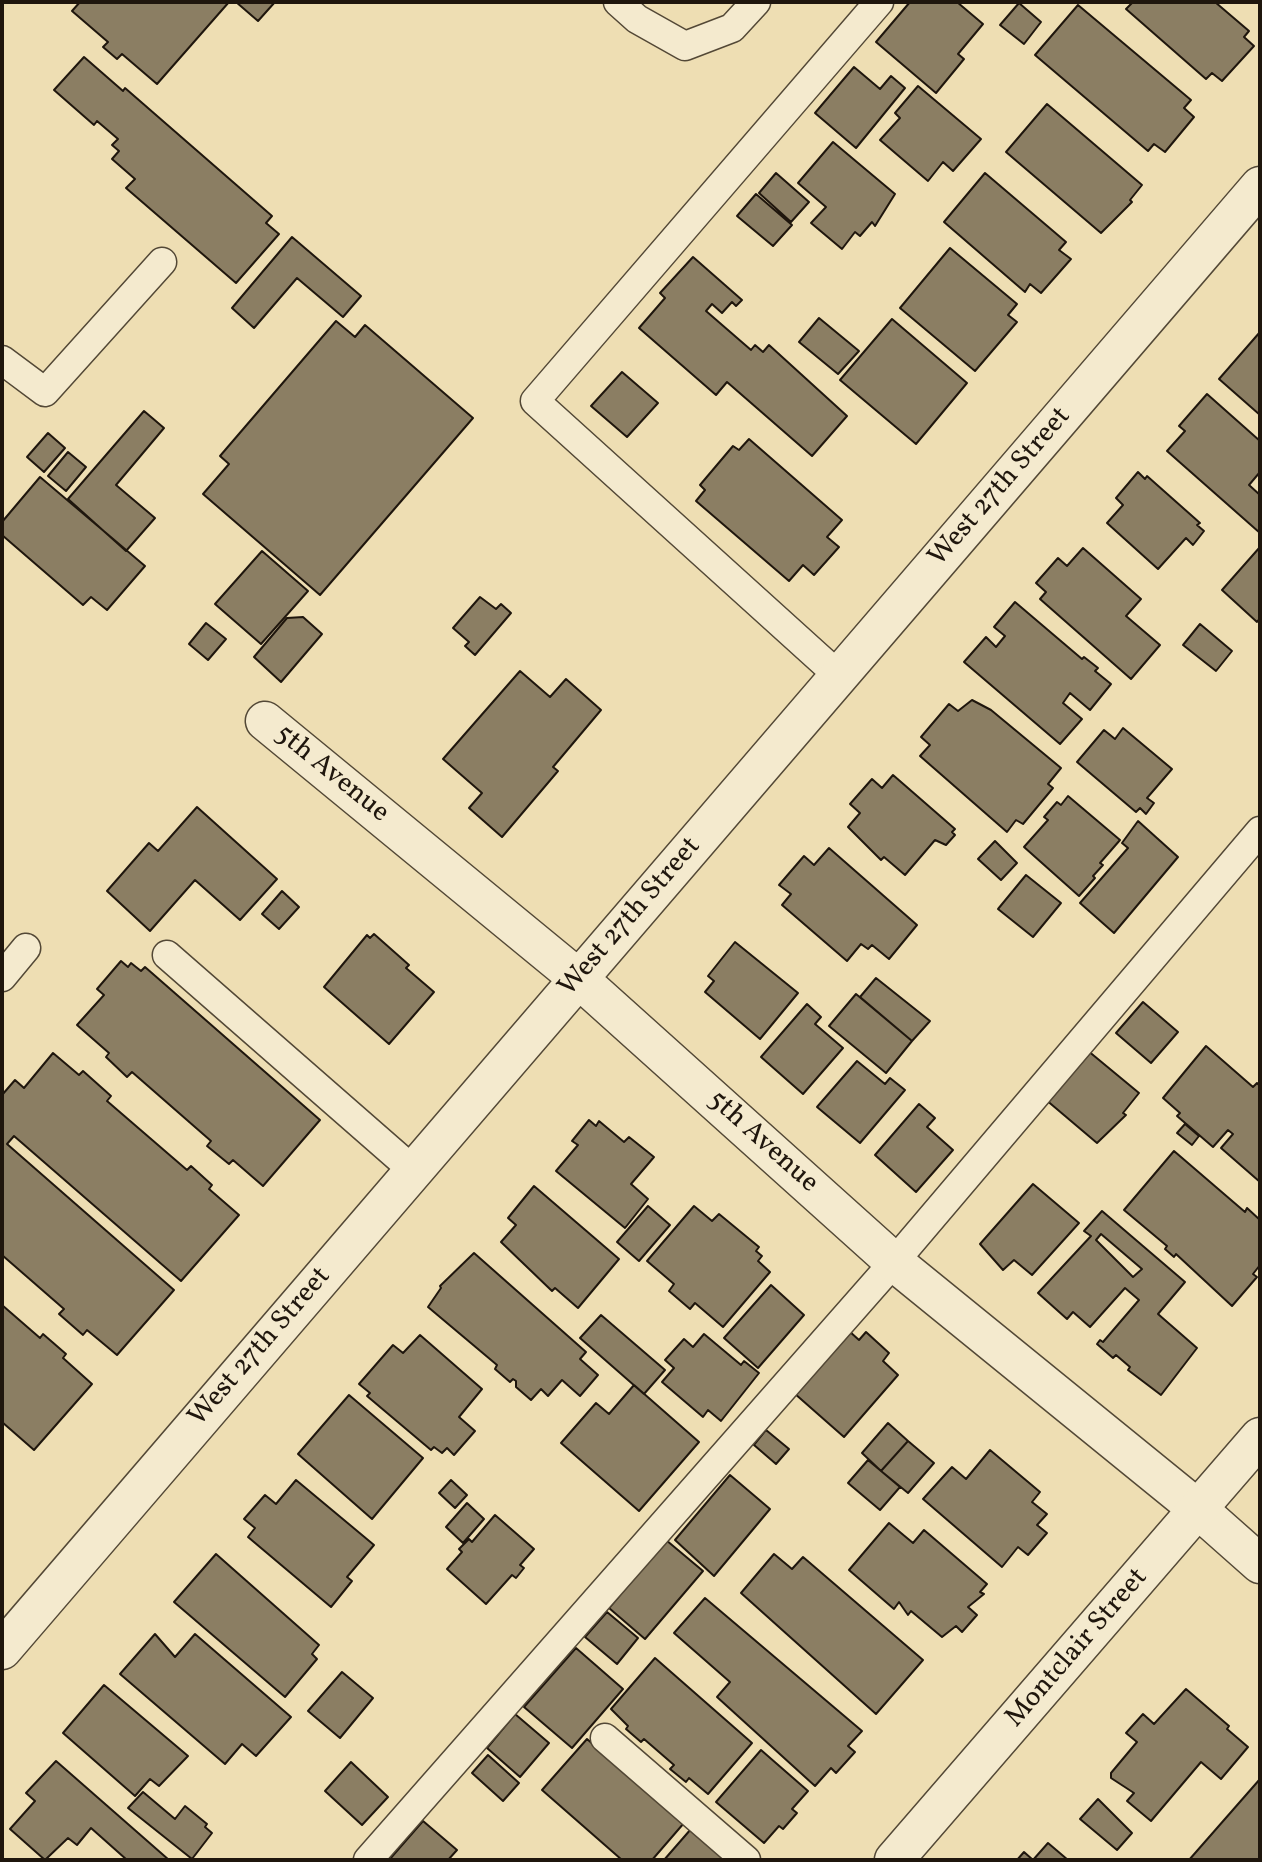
<!DOCTYPE html>
<html>
<head>
<meta charset="utf-8">
<style>
	body { margin:0 }
	#map { position:relative; width:1262px; height:1862px; overflow:hidden; background:#eedeb3; font-family:Vollkorn,serif }
	canvas { display:block }
	.frame { position:absolute; inset:0; border:4px solid #1f160d; pointer-events:none }
</style>
</head>
<body>
<div id="map">
<canvas width="1262" height="1862"></canvas>
<div class="frame"></div>
</div>
<script>
const c = document.querySelector('canvas').getContext('2d');
c.lineJoin = 'round';
function paint(path, color) { c.fillStyle = color; c.fill(path, 'evenodd'); }
function stroke(path, color, width, dash) { c.strokeStyle = color; c.lineWidth = width; c.lineCap = dash ? 'butt' : 'round'; c.setLineDash(dash || []); c.stroke(path); }
function drawText(font, color, halo, rows, align = 'center') {
  c.font = font + ' Vollkorn,serif'; c.lineWidth = 5; c.setLineDash([]); c.textBaseline = 'middle'; c.strokeStyle = halo; c.fillStyle = color; for (const [text, x, y, turn = 0] of rows) {
    c.save(); c.translate(x, y); c.rotate((+turn || 0) * Math.PI / 180); c.textAlign = isNaN(turn) ? turn : align; if (halo) c.strokeText(text, 0, 0); c.fillText(text, 0, 0); c.restore();
  }
}
const building = new Path2D(`
	M80,2H229L157,84L122,54L117,59L103,47L108,42L72,11Z
	M236,2H275L258,21Z
	M910,2H957L983,24L958,54L964,59L936,93L876,42Z
	M1133,2H1215L1249,31L1244,37L1254,46L1222,81L1212,73L1206,79L1126,9Z
	M1019,3L1041,22L1024,44L1000,25Z
	M1078,5L1191,100L1184,108L1194,117L1165,152L1154,144L1148,151L1035,55Z
	M84,57L123,91L125,88L272,216L266,223L279,234L236,283L126,188L135,179L112,159L119,151L112,145L118,139L97,121L94,125L54,90Z
	M854,67L880,89L891,76L905,88L856,148L815,113Z
	M918,86L981,139L953,171L943,162L928,181L880,140L900,118L895,113Z
	M1047,104L1142,185L1130,200L1132,202L1101,233L1006,152Z
	M833,142L895,194L875,226L872,222L860,236L855,232L842,249L811,223L826,207L798,183Z
	M776,173L809,202L791,222L759,193Z
	M985,173L1066,242L1059,250L1071,259L1041,293L1030,284L1025,292L944,222Z
	M756,194L792,225L773,246L737,216Z
	M292,237L361,296L343,317L297,278L254,328L232,308Z
	M950,248L1017,304L1008,315L1017,322L975,371L900,308Z
	M693,257L742,300L736,306L732,302L722,313L712,304L706,311L751,350L755,345L763,352L769,345L847,416L812,456L727,382L716,395L639,328L665,298L660,293Z
	M819,318L859,351L838,374L799,342Z
	M892,319L967,383L916,444L840,380Z
	M336,321L355,337L365,325L473,418L320,595L203,494L229,464L220,456Z
	M1260,332V415L1219,379Z
	M622,372L658,403L627,437L591,406Z
	M1207,394L1260,441V472L1249,485L1260,495V533L1167,451L1185,431L1179,426Z
	M144,411L164,428L116,485L155,518L126,551L68,499Z
	M48,433L65,448L44,472L27,457Z
	M749,439L842,520L827,537L839,547L814,575L803,565L789,581L696,501L705,490L700,485L733,446L739,450Z
	M68,452L86,467L66,491L48,476Z
	M1138,472L1145,479L1147,476L1200,523L1197,525L1204,531L1193,545L1186,538L1158,569L1107,523L1123,505L1116,498Z
	M40,477L145,566L107,610L91,597L83,605L2,535V522Z
	M1260,547V618L1257,622L1222,590Z
	M1083,548L1141,599L1126,616L1160,645L1131,679L1040,599L1046,592L1036,583L1058,558L1067,566Z
	M262,551L308,591L261,644L215,604Z
	M480,597L496,609L501,604L511,613L475,655L465,646L469,642L453,628Z
	M1015,602L1082,659L1084,657L1098,668L1095,671L1111,684L1090,710L1070,693L1063,703L1082,719L1060,744L964,662L986,637L996,647L1005,636L994,627Z
	M303,617L322,634L281,682L254,657L287,618Z
	M206,623L226,639L208,660L189,644Z
	M1200,624L1232,651L1216,671L1183,645Z
	M520,671L550,697L566,679L601,710L553,767L558,771L502,837L469,808L482,793L443,759Z
	M972,700L991,710L1061,768L1048,784L1053,788L1023,824L1016,820L1007,832L920,756L930,745L921,737L949,704L958,711Z
	M1123,728L1172,769L1147,798L1154,803L1146,814L1140,808L1136,812L1077,762L1104,730L1115,739Z
	M893,775L955,829L952,832L955,835L946,845L935,840L905,875L884,857L881,860L848,827L860,813L850,804L872,779L882,788Z
	M1068,796L1120,840L1100,863L1103,865L1093,876L1095,878L1079,896L1024,847L1048,820L1044,817L1057,802L1061,805Z
	M197,807L277,879L240,920L195,880L150,931L107,891L149,843L158,851Z
	M1138,821L1178,857L1114,933L1080,903L1128,848L1122,843Z
	M995,841L1017,863L1001,880L978,859Z
	M829,848L917,925L889,959L872,945L868,949L861,944L847,961L782,905L791,894L779,885L804,856L814,865Z
	M1026,875L1061,903L1033,937L998,909Z
	M282,891L299,907L279,929L262,914Z
	M374,934L409,965L406,968L434,992L389,1044L324,987L367,935L370,938Z
	M735,942L798,993L760,1039L705,992L714,981L708,976Z
	M121,961L128,967L131,963L141,971L145,967L320,1120L263,1186L233,1160L229,1164L207,1146L211,1141L132,1072L127,1077L106,1057L109,1053L77,1025L104,995L97,989Z
	M876,978L930,1021L912,1041L860,997Z
	M856,994L912,1041L886,1073L829,1026Z
	M1143,1002L1178,1032L1151,1063L1116,1033Z
	M807,1004L821,1017L815,1024L843,1048L803,1094L761,1057Z
	M1206,1046L1253,1087L1257,1083L1260,1086V1182L1221,1148L1233,1134L1228,1130L1213,1147L1177,1116L1180,1113L1163,1098Z
	M1087,1050L1139,1093L1123,1113L1126,1115L1097,1143L1045,1099Z
	M53,1053L79,1075L83,1071L111,1096L107,1101L187,1170L191,1166L212,1185L209,1189L239,1215L181,1281L14,1136L7,1144L174,1290L117,1355L87,1330L83,1335L59,1314L64,1309L2,1255V1095L15,1080L24,1088Z
	M857,1061L885,1084L890,1078L905,1090L860,1143L817,1107Z
	M919,1104L935,1118L927,1127L953,1150L916,1192L875,1155Z
	M589,1120L596,1126L599,1121L624,1142L629,1137L654,1157L631,1184L648,1199L625,1228L556,1171L578,1145L572,1141Z
	M1185,1124L1199,1136L1192,1145L1177,1133Z
	M1174,1151L1245,1212L1247,1208L1260,1220V1265L1253,1274L1257,1277L1232,1306L1176,1254L1174,1257L1165,1249L1167,1246L1124,1210Z
	M1033,1184L1079,1223L1032,1275L1014,1260L1003,1270L980,1244Z
	M534,1186L619,1259L578,1308L555,1288L552,1291L501,1242L516,1225L508,1218Z
	M648,1206L670,1225L639,1261L617,1242Z
	M694,1206L712,1221L719,1214L759,1247L756,1251L762,1256L758,1261L770,1272L723,1327L695,1303L690,1309L669,1291L674,1284L647,1261Z
	M1102,1211L1185,1282L1158,1314L1197,1348L1161,1395L1128,1370L1130,1367L1116,1355L1113,1358L1097,1344L1100,1340L1103,1342L1139,1300L1125,1288L1090,1327L1073,1312L1067,1319L1038,1293L1091,1236L1084,1231ZM1101,1234L1142,1269L1133,1277L1096,1240Z
	M474,1253L586,1352L580,1359L598,1375L580,1396L562,1380L548,1396L541,1389L531,1400L516,1387V1381L513,1379L510,1382L495,1369L497,1365L428,1307L441,1288L440,1286Z
	M771,1285L804,1315L758,1368L724,1338Z
	M2,1305L40,1338L43,1334L66,1354L63,1358L92,1384L34,1450L2,1422Z
	M601,1315L665,1370L644,1394L580,1338Z
	M849,1331L859,1340L866,1332L889,1353L883,1361L898,1375L844,1437L794,1393Z
	M704,1334L741,1365L744,1361L759,1373L721,1421L708,1410L703,1417L662,1382L674,1368L665,1360L684,1339L693,1347Z
	M420,1335L482,1389L459,1417L475,1431L454,1455L447,1448L442,1453L434,1447L431,1450L367,1396L370,1393L359,1384L393,1345L403,1353Z
	M634,1385L699,1442L639,1511L561,1443L596,1403L609,1414Z
	M349,1395L423,1458L372,1519L298,1454Z
	M888,1423L908,1441L881,1471L862,1453Z
	M766,1430L789,1449L776,1464L754,1445Z
	M908,1441L934,1463L908,1493L881,1471Z
	M990,1450L1040,1492L1032,1502L1047,1514L1037,1525L1047,1533L1028,1555L1018,1547L1002,1567L923,1499L952,1467L966,1479Z
	M868,1460L900,1487L880,1510L848,1483Z
	M730,1475L770,1509L714,1576L675,1540Z
	M296,1480L374,1545L347,1577L352,1581L331,1607L248,1537L255,1528L244,1519L265,1495L276,1504Z
	M451,1480L467,1495L455,1508L439,1493Z
	M467,1503L484,1519L463,1543L446,1527Z
	M495,1515L534,1549L520,1565L524,1568L516,1578L512,1575L486,1604L447,1569L462,1552L459,1549L469,1539L472,1542Z
	M889,1523L913,1543L924,1530L987,1584L980,1592L984,1594L968,1607L977,1615L962,1632L956,1626L942,1637L911,1611L908,1615L899,1602L894,1609L849,1570Z
	M666,1540L703,1571L645,1639L609,1608Z
	M216,1554L319,1645L312,1654L317,1659L285,1697L174,1602Z
	M774,1554L792,1569L803,1557L923,1660L876,1714L741,1593Z
	M705,1598L862,1731L848,1746L855,1752L836,1773L831,1768L815,1786L717,1697L730,1682L674,1633Z
	M607,1612L638,1638L617,1664L585,1637Z
	M155,1634L175,1657L195,1634L291,1717L256,1756L242,1744L225,1764L120,1674Z
	M576,1648L623,1689L572,1748L524,1707Z
	M655,1658L752,1743L708,1794L689,1778L686,1782L670,1769L674,1765L644,1739L641,1742L626,1729L628,1726L611,1709Z
	M342,1672L373,1698L340,1738L308,1711Z
	M104,1685L188,1756L159,1786L150,1779L135,1796L63,1733Z
	M1186,1689L1229,1726L1227,1729L1248,1747L1221,1779L1201,1762L1151,1821L1127,1801L1134,1793L1111,1778V1773L1137,1742L1126,1733L1143,1714L1154,1724Z
	M515,1714L549,1743L520,1777L487,1748Z
	M587,1739L684,1823L652,1860H622L542,1790Z
	M761,1750L808,1791L792,1809L797,1813L783,1829L779,1826L764,1843L716,1802Z
	M488,1755L519,1783L503,1801L472,1773Z
	M56,1761L169,1860H127L91,1828L77,1845L68,1838L45,1860L10,1829L35,1801L26,1793Z
	M351,1762L388,1797L362,1825L325,1791Z
	M1260,1779V1860H1189Z
	M143,1792L175,1819L185,1806L207,1824L205,1827L212,1833L192,1859L128,1808Z
	M1098,1799L1132,1833L1117,1850L1080,1819Z
	M423,1821L457,1850L448,1860H389Z
	M691,1829L726,1860H664Z
	M1048,1843L1068,1860H1017L1024,1852L1033,1860Z`);
paint(building, '#8b7e63');
stroke(building, '#1f160d', 2);
const service = new Path2D(`
	M618,2L637,19L685,46L732,28L756,2
	M2,360L45,392L162,262
	M839,676L535,401L879,2
	M167,955L414,1171
	M2,977L26,948
	M605,1738L746,1860
	M368,1860L894,1262L1260,831`);
const minor = new Path2D(`
	M265,721L579,979L894,1262L1199,1510L1260,1564
	M2,1650L1260,186`);
const tertiary = new Path2D(`
	M894,1860L1260,1437`);
stroke(service, '#534836', 31);
stroke(minor, '#534836', 41);
stroke(tertiary, '#534836', 41);
stroke(service, '#f4eace', 28);
stroke(minor, '#f4eace', 38);
stroke(tertiary, '#f4eace', 38);
drawText('28px', '#1f160d', '#f4eace', [
	["West 27th Street",1001,488,-49],
	["5th Avenue",331,775,39],
	["West 27th Street",631,918,-49],
	["5th Avenue",762,1143,42],
	["West 27th Street",261,1348,-49],
	["Montclair Street",1078,1649,-49]
]);
</script>
</body>
</html>
